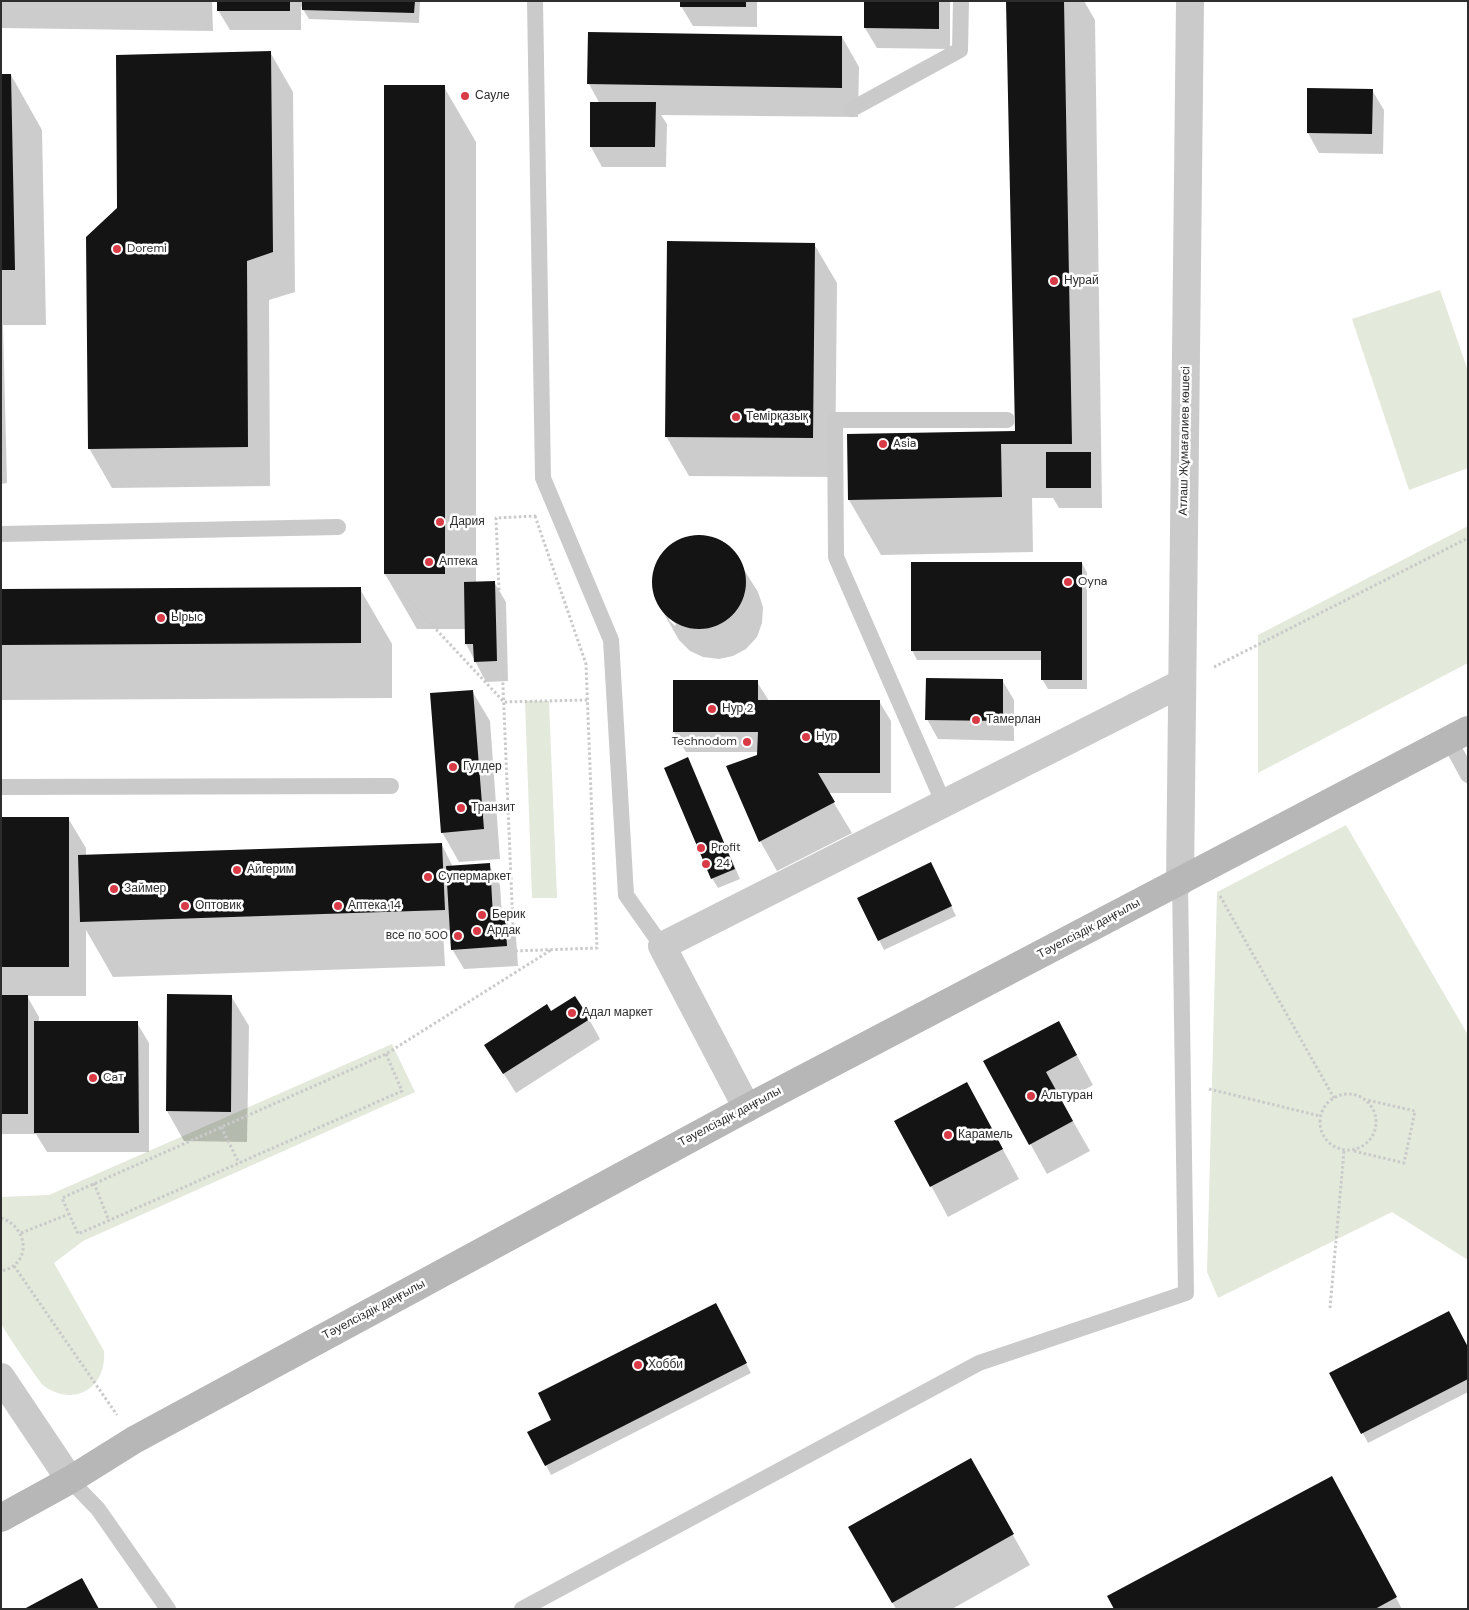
<!DOCTYPE html>
<html>
<head>
<meta charset="utf-8">
<style>
	body { margin:0 }
	#map { position:relative; width:1469px; height:1610px; overflow:hidden; background:#fff; font-family:"DM Sans",sans-serif }
	canvas { display:block }
	.frame { position:absolute; inset:0; border:2px solid #2d2d2d; pointer-events:none }
</style>
</head>
<body>
<div id="map">
<canvas width="1469" height="1610"></canvas>
<div class="frame"></div>
</div>
<script>
const c = document.querySelector('canvas').getContext('2d');
c.lineJoin = 'round';
function paint(path, color) { c.fillStyle = color; c.fill(path, 'evenodd'); }
function stroke(path, color, width, dash) { c.strokeStyle = color; c.lineWidth = width; c.lineCap = dash ? 'butt' : 'round'; c.setLineDash(dash || []); c.stroke(path); }
function drawText(font, color, halo, rows, align = 'center') {
  c.font = font + ' "DM Sans",sans-serif'; c.lineWidth = 5; c.setLineDash([]); c.textBaseline = 'middle'; c.strokeStyle = halo; c.fillStyle = color; for (const [text, x, y, turn = 0] of rows) {
    c.save(); c.translate(x, y); c.rotate((+turn || 0) * Math.PI / 180); c.textAlign = isNaN(turn) ? turn : align; if (halo) c.strokeText(text, 0, 0); c.fillText(text, 0, 0); c.restore();
  }
}
paint(new Path2D(`
	M1440,290L1468,371V468L1409,490L1352,319Z
	M1468,526V663L1258,773V635Z
	M525,701H549L557,898H532Z
	M1346,825L1468,1035V1260L1392,1212L1218,1298L1207,1272L1217,892Z
	M392,1044L415,1092L83,1241L54,1263L104,1351C107,1387 75,1408 44,1386C40,1383 3,1329 1,1323C0,1315 1,1302 1,1293C1,1261 1,1229 1,1197L49,1195Z`), '#e3e9db');
paint(new Path2D(`
	M1,1H212L213,31L1,28Z
	M218,1H420L419,23L309,19L301,6V30H230L218,10Z
	M681,1H757V27L693,26L681,6Z
	M866,1H950V49L877,48L865,28Z
	M1008,1H1084L1095,20L1102,508H1059L1053,498H1032L1033,552L881,555L849,500L1016,432Z
	M842,37L859,67L858,117L661,115L667,124L666,167H602L591,147V104H600L589,84Z
	M270,52L293,92L295,292L269,300L270,486L112,488L89,448L119,208Z
	M1,75H11L42,130L46,325H3L7,483L1,484Z
	M444,87L476,142V583L494,582L506,602L508,681L486,682L466,644V629H417L385,574Z
	M1372,90L1384,110L1383,154L1319,153L1308,133Z
	M814,244L837,283L835,477L689,476L666,436Z
	M704,536L719,541L731,549L758,592L763,607L762,623L757,637L746,649L733,656L719,659L703,657L690,651L679,640L654,596L652,581L655,566L663,553L674,543L688,537ZM669,617L676,624L675,626L669,620Z
	M1082,563L1087,573V689H1048L1042,679V660H917L912,650Z
	M360,589L392,644V698L1,700V590Z
	M1002,680L1014,700V741L938,739L927,719Z
	M757,682L769,701H879L891,721V793H828L852,833L777,871L760,841L758,752H686L674,732Z
	M472,691L490,721L500,859L459,862L442,832Z
	M693,769L740,879L718,888L712,878Z
	M1,818H68L86,848V856L442,845L453,867L489,865L500,885L502,917H504L516,937L518,966L464,969L452,949L451,930H443L445,966L113,977L86,930V996H27L39,1017V1023H137L149,1043V1152H47L36,1134H1Z
	M936,874L956,916L884,950L879,940Z
	M231,996L249,1026L247,1142L184,1141L167,1111Z
	M551,1013L589,1019L600,1039L516,1093L498,1065Z
	M1075,1052L1093,1085L1062,1102L1090,1151L1047,1174L985,1062Z
	M967,1084L1019,1179L948,1217L896,1121Z
	M721,1314L751,1373L551,1475L546,1465Z
	M1468,1348V1392L1368,1443L1331,1373Z
	M970,1460L1030,1565L952,1609H896L850,1527Z
	M1343,1498L1402,1609H1115Z`), '#0003');
paint(new Path2D(`
	M217,1H290V11H217Z
	M302,1H415L414,13L302,10Z
	M680,1H746V7H680Z
	M864,1H939V29L864,28Z
	M1006,1H1064L1072,444H1001L1002,497L848,500L847,434L1015,431Z
	M588,32L842,36V88L587,84Z
	M271,51L273,252L247,261L248,447L88,449L86,237L117,208L116,55Z
	M1,74H11L15,270H1Z
	M384,85H445V574H384Z
	M1307,88L1373,89L1372,134L1307,133Z
	M590,102H656L655,147H590Z
	M667,241L815,243L813,438L665,437Z
	M1046,452H1091V488H1046Z
	M652 582a47 47 0 1 1 94 0a47 47 0 1 1-94 0Z
	M911,562H1082V680H1041V651H911Z
	M495,581L497,661L474,662L473,644H465L464,582Z
	M361,587V643L1,645V589Z
	M926,678L1003,679V721L925,720Z
	M673,680H758V700H880V773H818L835,802L759,842L726,766L757,755L758,732H673Z
	M473,690L484,829L441,833L430,693Z
	M688,757L735,869L711,879L664,768Z
	M1,817H69V967H1Z
	M442,843L445,910L80,922L78,855Z
	M931,862L952,906L878,941L857,898Z
	M490,863L493,916L505,915L507,946L451,950L446,866Z
	M167,994L232,995L231,1112L166,1111Z
	M1,995H28V1114H1Z
	M575,996L590,1019L503,1074L484,1045L547,1004L551,1011Z
	M34,1021H138L139,1133H34Z
	M1059,1021L1077,1055L1046,1072L1073,1121L1029,1145L983,1061Z
	M967,1082L1003,1149L930,1187L894,1121Z
	M716,1303L747,1363L545,1466L527,1432L551,1420L538,1393Z
	M1449,1311L1468,1347V1379L1361,1434L1329,1373Z
	M971,1458L1014,1534L892,1603L848,1527Z
	M1332,1476L1397,1597L1375,1609H1114L1107,1596Z
	M82,1578L99,1609H24Z`), '#141414');
stroke(new Path2D(`
	M535,516L586,664L597,948L514,951L496,518Z
	M402,593L504,702L587,700
	M1214,667L1468,538
	M1220,896L1334,1098
	M386,1054L402,1091L78,1234L62,1198L386,1054L551,950
	M1209,1089L1320,1116
	M1320 1122a28 28 0 1 1 56 0a28 28 0 1 1-56 0Z
	M221,1127L239,1163
	M1354,1151L1404,1163L1415,1111L1367,1100
	M94,1183L109,1221
	M1,1218C29,1227 32,1265 1,1271
	M21,1233L69,1214
	M14,1266L117,1415
	M1330,1308L1344,1151`), '#cacaca', 3, [2.5, 2.5]);
stroke(new Path2D(`
	M535,1L543,478L611,640L626,895L662,946
	M852,109L960,50L961,1
	M1,534L338,527
	M1449,740L1468,775
	M1,787L391,786
	M944,804L836,557L835,420H1007
	M70,1480L98,1509L168,1609
	M522,1609L979,1363L1186,1293L1180,882`), '#cacaca', 16);
stroke(new Path2D(`
	M1180,882L1190,1
	M747,1108L662,946L1182,683
	M1,1377L70,1480`), '#cacaca', 28);
stroke(new Path2D(`
	M1,1518L70,1480L134,1440L747,1108L1468,730`), '#b7b7b7', 28);
for (const [x, y, r, color] of [
	[465,96,5,"#d83b46"],
	[117,249,5,"#d83b46"],
	[1054,281,5,"#d83b46"],
	[736,417,5,"#d83b46"],
	[883,444,5,"#d83b46"],
	[440,522,5,"#d83b46"],
	[429,562,5,"#d83b46"],
	[1068,582,5,"#d83b46"],
	[161,618,5,"#d83b46"],
	[712,709,5,"#d83b46"],
	[976,720,5,"#d83b46"],
	[806,737,5,"#d83b46"],
	[747,742,5,"#d83b46"],
	[453,767,5,"#d83b46"],
	[461,808,5,"#d83b46"],
	[701,848,5,"#d83b46"],
	[706,864,5,"#d83b46"],
	[237,870,5,"#d83b46"],
	[428,877,5,"#d83b46"],
	[114,889,5,"#d83b46"],
	[185,906,5,"#d83b46"],
	[338,906,5,"#d83b46"],
	[482,915,5,"#d83b46"],
	[477,931,5,"#d83b46"],
	[458,936,5,"#d83b46"],
	[572,1013,5,"#d83b46"],
	[93,1078,5,"#d83b46"],
	[1031,1096,5,"#d83b46"],
	[948,1135,5,"#d83b46"],
	[638,1365,5,"#d83b46"]
]) { const dot = new Path2D(); dot.arc(x, y, r, 0, 2 * Math.PI); c.fillStyle = color; c.fill(dot); stroke(dot, '#fff', 2); }
drawText('12px', '#2d2d2d', '#fff', [
	["Сауле",475,96],
	["Doremi",127,249],
	["Нурай",1064,281],
	["Темірқазық",746,417],
	["Asia",893,444],
	["Дария",450,522],
	["Аптека",439,562],
	["Oyna",1078,582],
	["Ырыс",171,618],
	["Нур 2",722,709],
	["Тамерлан",986,720],
	["Нур",816,737],
	["Technodom",737,742,"right"],
	["Гулдер",463,767],
	["Транзит",471,808],
	["Profit",711,848],
	["24",716,864],
	["Айгерим",247,870],
	["Супермаркет",438,877],
	["Займер",124,889],
	["Оптовик",195,906],
	["Аптека 14",348,906],
	["Берик",492,915],
	["Ардак",487,931],
	["все по 500",448,936,"right"],
	["Адал маркет",582,1013],
	["Caт",103,1078],
	["Альтуран",1041,1096],
	["Карамель",958,1135],
	["Хобби",648,1365]
], 'left');
drawText('12px', '#2d2d2d', '#fff', [
	["Атлаш Жұмағалиев көшесі",1185,441,-89],
	["Тәуелсіздік даңғылы",1089,929,-28],
	["Тәуелсіздік даңғылы",730,1117,-28],
	["Тәуелсіздік даңғылы",374,1310,-28]
]);
</script>
</body>
</html>
